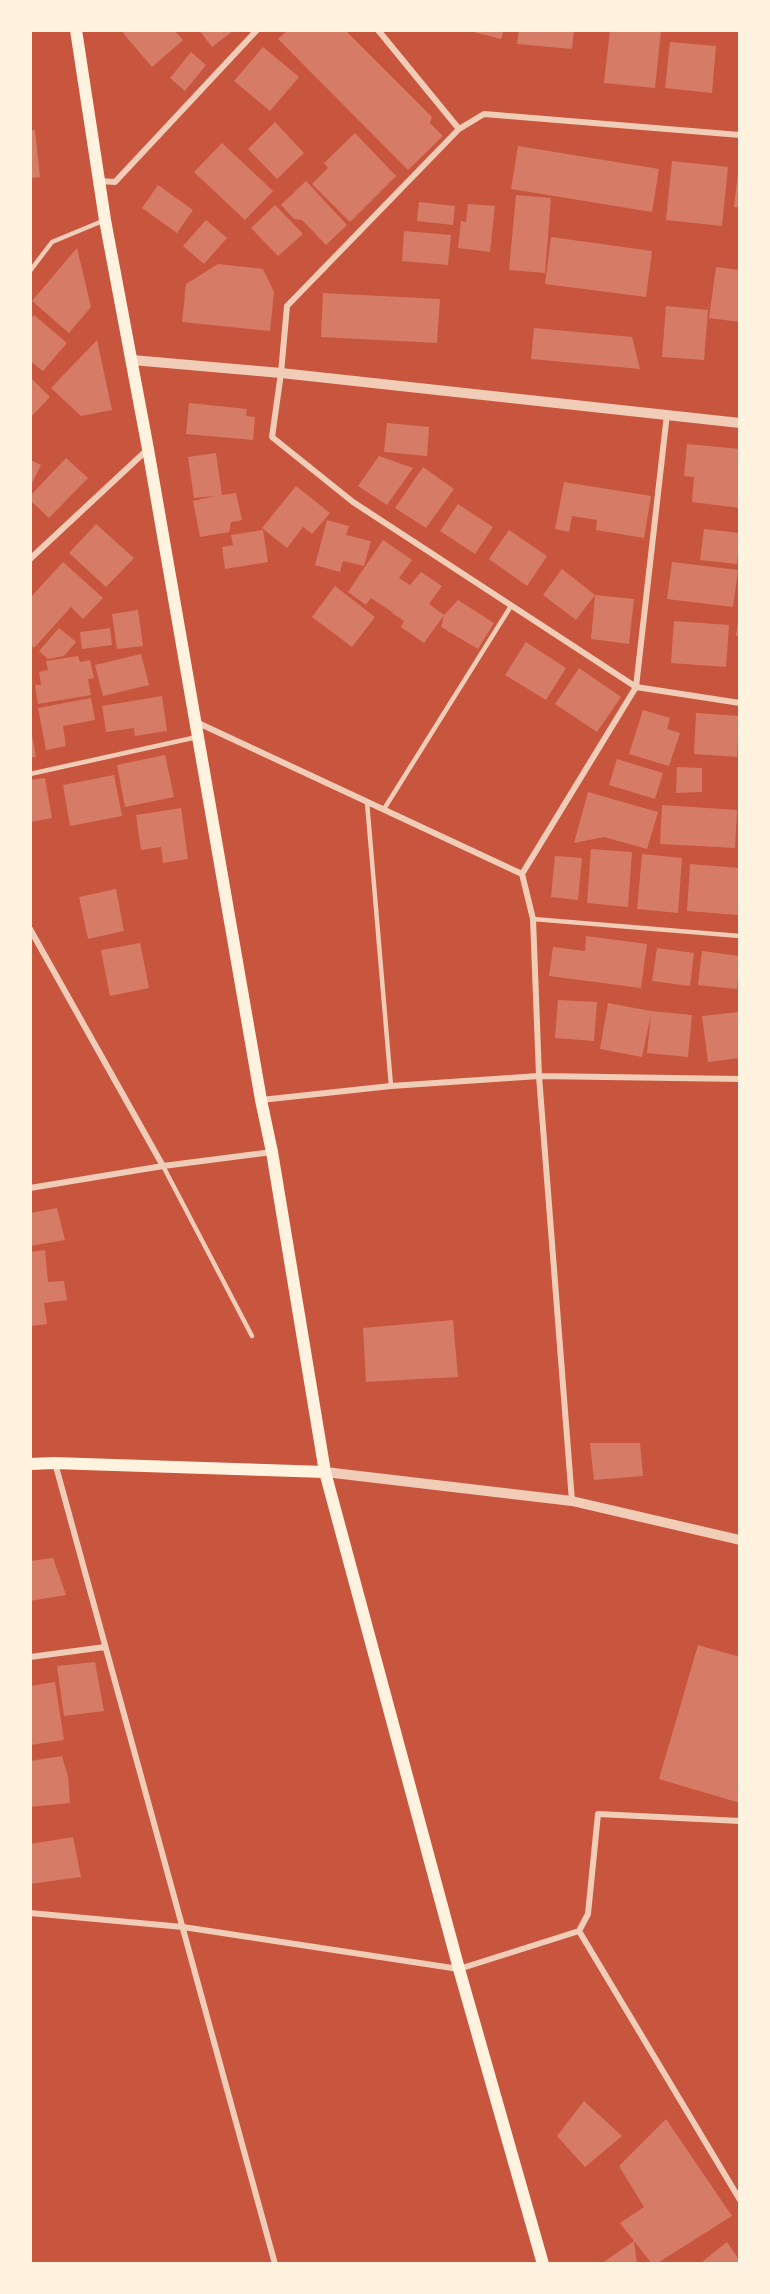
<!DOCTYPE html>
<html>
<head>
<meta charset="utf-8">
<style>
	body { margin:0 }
	#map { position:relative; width:770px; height:2294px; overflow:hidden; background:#c8553d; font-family:"PT Sans Narrow",sans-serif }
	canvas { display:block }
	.frame { position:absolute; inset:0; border:32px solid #fff3e0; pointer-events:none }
</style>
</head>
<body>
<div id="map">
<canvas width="770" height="2294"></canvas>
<div class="frame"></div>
</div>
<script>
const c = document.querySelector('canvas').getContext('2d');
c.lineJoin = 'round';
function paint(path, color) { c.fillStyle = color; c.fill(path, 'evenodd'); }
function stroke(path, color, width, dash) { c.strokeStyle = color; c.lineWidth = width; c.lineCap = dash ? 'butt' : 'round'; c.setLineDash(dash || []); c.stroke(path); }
paint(new Path2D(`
	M126,30H174L183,40L152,67L123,33Z
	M199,30H234L212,47Z
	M288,30H345L432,117L430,123L443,136L408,170L278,39Z
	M466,30H504L501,39Z
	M519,30H574L572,49L517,44Z
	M610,30H661L655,88L604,83Z
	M670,42L716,46L712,93L665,88Z
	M263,47L299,77L270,111L234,81Z
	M191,52L206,65L185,91L170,78Z
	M275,122L304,153L277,179L248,149Z
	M30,130H35L40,177L30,178Z
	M355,133L396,176L350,222L312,184L328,168L324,163Z
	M222,143L273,191L245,220L194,172Z
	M518,146L659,169L652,212L511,189Z
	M672,161L728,167L722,226L666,220Z
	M739,165H740V208L734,207Z
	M306,181L347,225L326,245L302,220L294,219L281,205Z
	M158,185L193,210L177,233L142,208Z
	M516,195L551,198L545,273L509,270Z
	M419,202L455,206L453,225L417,221Z
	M468,204L495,206L490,252L458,248L461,221L466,222Z
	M275,205L303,234L278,256L251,228Z
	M206,220L227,238L204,264L183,246Z
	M404,231L451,235L448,265L402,261Z
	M551,237L652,251L646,297L545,284Z
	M77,248L91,307L69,333L32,301Z
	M218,264L263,269L274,292L270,331L182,322L186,284Z
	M716,267L740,270V322L709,318Z
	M323,293L440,299L437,343L321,337Z
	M666,306L708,310L704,360L662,357Z
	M34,315L67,343L43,371L30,361V319Z
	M534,328L632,337L640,369L531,359Z
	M97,340L112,410L81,416L51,388Z
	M30,377L50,397L30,418Z
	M189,403L247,409L246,416L255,417L253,440L186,434Z
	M387,423L429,427L427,456L384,452Z
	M687,444L740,449V508L692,502L694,477L684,476Z
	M216,453L222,495L236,493L242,520L231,522L229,532L200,537L193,501L215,496L194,498L188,457Z
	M379,456L413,468L387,505L358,486Z
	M66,458L88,478L49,518L30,500V496Z
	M30,460L41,465L30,487Z
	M423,467L454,489L426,528L395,508Z
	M564,482L651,496L644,538L596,530L597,520L572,516L569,532L555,529Z
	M296,486L330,513L312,534L303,527L287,548L262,528Z
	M458,504L493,527L475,554L440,531Z
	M327,520L349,526L346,535L371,541L364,566L343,561L340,572L315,565Z
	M96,524L134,558L106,587L69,553Z
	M704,529L740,533L737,564L700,560Z
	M263,530L268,562L225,569L222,547L233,545L231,535Z
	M509,530L547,556L527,586L489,559Z
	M383,540L412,560L399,578L410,585L421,572L442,586L429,604L444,615L424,643L401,627L404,621L392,613L396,606L392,612L371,598L366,605L348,592Z
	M63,562L103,598L83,619L71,607L34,648L30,644V598Z
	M672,562L738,570L733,607L667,599Z
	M562,569L595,595L576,620L543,595Z
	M335,586L375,617L352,647L312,617Z
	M595,595L634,599L629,644L591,639Z
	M458,600L494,623L478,649L441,627L444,615Z
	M138,610L143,646L117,649L112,614Z
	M739,615H740V636H736Z
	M674,621L729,625L726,667L671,663Z
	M59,628L76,642L64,656L48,659L39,651Z
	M110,628L112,645L82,649L80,632Z
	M526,642L566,668L546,700L505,675Z
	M141,654L149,685L103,696L95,665Z
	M78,656L80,662L90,660L94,678L88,679L91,695L38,704L35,685H41L39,672L48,670L46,661Z
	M579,668L621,697L597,732L555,704Z
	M162,696L167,731L135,736L134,728L106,732L102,706Z
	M91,698L95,720L63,726L66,746L46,750L38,708Z
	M643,710L670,718L667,729L680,733L669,766L629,754Z
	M696,713L739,716L737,757L694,754Z
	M30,725L36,757L30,758Z
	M165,755L174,797L125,807L117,765Z
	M617,759L663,773L655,799L609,785Z
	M677,767L702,768V792L676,793Z
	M114,775L122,816L70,826L63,785Z
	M45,778L52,818L30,822V780Z
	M588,792L658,812L647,849L604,837L574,843Z
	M662,805L737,810L735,848L660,844Z
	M181,808L188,859L163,863L161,847L141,850L136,815Z
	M591,849L632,852L628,907L587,903Z
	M642,854L682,858L678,913L637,909Z
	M555,856L582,858L578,900L551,897Z
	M690,864L740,868L738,915L687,911Z
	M116,889L124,931L88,939L79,897Z
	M586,936L647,944L641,988L549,976L553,947L585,951Z
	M140,943L149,988L110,996L101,950Z
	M657,948L694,953L690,986L652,981Z
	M702,951L740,956L737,989L698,985Z
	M558,1000L597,1002L594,1041L555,1038Z
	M608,1003L651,1011L692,1015L688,1057L647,1053L651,1014L642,1057L600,1049Z
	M740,1012V1058L708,1062L702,1016Z
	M57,1208L65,1240L30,1246V1213Z
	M45,1250L48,1282L64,1281L67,1300L44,1303L47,1324L30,1326V1252Z
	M453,1320L458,1377L366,1382L363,1328Z
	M590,1443H640L643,1476L594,1480Z
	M53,1558L66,1595L30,1601V1561Z
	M698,1645L740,1657V1803L659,1779Z
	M95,1662L104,1711L64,1716L57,1666Z
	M55,1682L64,1740L30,1745V1686Z
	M62,1756L68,1776L70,1803L30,1807V1761Z
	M73,1837L81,1877L30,1884V1844Z
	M584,2101L622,2136L585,2167L557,2136Z
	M666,2119L732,2216L656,2264H652L620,2223L644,2207L619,2166Z
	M634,2241L637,2264H601Z
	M727,2242L740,2261V2264H704L703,2261Z`), '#d67c66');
stroke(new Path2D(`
	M30,271L52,242L105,220
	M30,774L197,737
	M367,802L391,1086
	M384,809L511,606
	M533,919L740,936
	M163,1166L252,1336`), '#f1ccb7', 4.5);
stroke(new Path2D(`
	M378,30L459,129
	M740,135L484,114L459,129L287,306L281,373L272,437L353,502L636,687L740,703
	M100,181L115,182L257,30
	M30,559L148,449
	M196,722L522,874L533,919L539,1076L572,1501
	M522,874L636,687L667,414
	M30,929L163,1166
	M261,1100L391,1086L539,1076L740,1079
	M30,1188L163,1166L272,1152
	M55,1463L275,2264
	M30,1657L105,1647
	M30,1913L183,1927L459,1969L579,1931L740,2200
	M579,1931L588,1914L598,1814L740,1821`), '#f1ccb7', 6);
stroke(new Path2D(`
	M132,360L281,373L740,423
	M325,1472L572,1501L740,1540`), '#f1ccb7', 10);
stroke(new Path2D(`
	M76,30L105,220L148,449L261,1100L272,1152L325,1472L459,1969L543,2264
	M30,1464L54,1463L325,1472`), '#fff3e0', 12);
</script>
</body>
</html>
